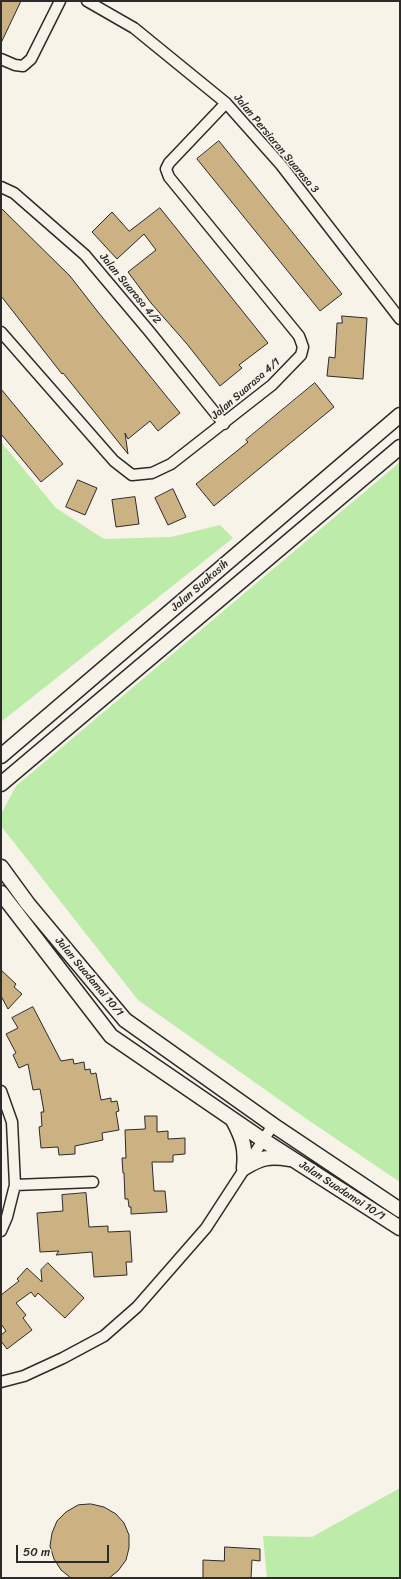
<!DOCTYPE html>
<html>
<head>
<meta charset="utf-8">
<style>
	body { margin:0 }
	#map { position:relative; width:401px; height:1579px; overflow:hidden; background:#f7f3e8; font-family:Sriracha,sans-serif }
	canvas { display:block }
	.frame { position:absolute; inset:0; border:2px solid #2b2b2b; pointer-events:none }
	.scale { position:absolute; left:16px; top:1545px; width:93px; height:18px; box-sizing:border-box; border:2px solid #2b2b2b; border-top:0; padding-left:5px; font-size:12px; line-height:14px; white-space:nowrap; color:#2b2b2b; -webkit-text-stroke:3px #f7f3e8; paint-order:stroke }
</style>
</head>
<body>
<div id="map">
<canvas width="401" height="1579"></canvas>
<div class="frame"></div>
<div class="scale">50 m</div>
</div>
<script>
const c = document.querySelector('canvas').getContext('2d');
c.lineJoin = 'round';
function paint(path, color) { c.fillStyle = color; c.fill(path, 'evenodd'); }
function stroke(path, color, width, dash) { c.strokeStyle = color; c.lineWidth = width; c.lineCap = dash ? 'butt' : 'round'; c.setLineDash(dash || []); c.stroke(path); }
function drawText(font, color, halo, rows, align = 'center') {
  c.font = font + ' Sriracha,sans-serif'; c.lineWidth = 3; c.setLineDash([]); c.textBaseline = 'middle'; c.strokeStyle = halo; c.fillStyle = color; for (const [text, x, y, turn = 0] of rows) {
    c.save(); c.translate(x, y); c.rotate((+turn || 0) * Math.PI / 180); c.textAlign = isNaN(turn) ? turn : align; if (halo) c.strokeText(text, 0, 0); c.fillText(text, 0, 0); c.restore();
  }
}
paint(new Path2D(`
	M1,442L56,508L104,539L171,537L220,525L233,538L1,722Z
	M400,462V1182L311,1122L138,1000L1,826V814L16,786Z
	M400,1488V1578H267L263,1536L312,1537Z`), '#bdebaa');
const building = new Path2D(`
	M1,1H21L1,43Z
	M219,141L342,294L320,311L197,159Z
	M1,208L70,276L98,312L180,413L158,431L150,421L128,439L125,433L128,454L92,409L63,373L62,374L1,296Z
	M160,208L268,343L239,365L242,368L220,386L187,344L151,303L128,272L156,250L144,234L117,259L92,232L112,212L129,231Z
	M342,316L367,318L363,379L327,376L329,357L335,358L337,323H342Z
	M315,383L334,407L214,506L196,484L248,442L246,440Z
	M1,389L63,464L41,482L1,434Z
	M78,480L97,488L85,515L66,507Z
	M173,489L186,517L168,525L155,498Z
	M135,497L139,524L116,527L112,500Z
	M1,970L16,984L14,987L22,994L8,1009L1,996Z
	M33,1007L61,1061L73,1059L74,1064L84,1062L85,1070L90,1069L91,1074L96,1073L101,1100L111,1098V1102L117,1101L119,1111L116,1112L119,1130L102,1133L103,1140L75,1146V1154L59,1155L58,1147L41,1148L39,1127L42,1126L41,1112H44L40,1089L33,1090L28,1064L19,1068L13,1055L16,1053L6,1034L18,1028L12,1018Z
	M145,1116H157V1132L168,1131V1139L185,1138V1154L173,1155V1162H152L154,1191H165L167,1212L131,1214V1207H129L128,1199H125L124,1173H123L122,1158H126L125,1130L145,1129Z
	M86,1193L89,1227L108,1226V1232L130,1231L132,1262H126L127,1275L94,1277L92,1252L56,1255L59,1251L40,1252L37,1213L63,1211L62,1195Z
	M48,1263L84,1298L65,1318L38,1293L35,1297L31,1292L16,1303L26,1315L23,1318L32,1330L7,1349L1,1341V1335L6,1331L1,1324V1295L19,1281L17,1279L27,1268L42,1282L41,1270Z
	M91,1504L104,1507L116,1514L124,1523L129,1535V1548L126,1560L118,1571L109,1578H71L61,1570L54,1559L50,1546L52,1533L57,1521L66,1512L78,1505Z
	M225,1547L260,1549V1561L252,1560L251,1578H203V1560L224,1561Z`);
paint(building, '#ccb182');
stroke(building, '#2b2b2b', 1);
const street = new Path2D(`
	M87,1L134,28L226,103L281,165L400,319
	M1,59L15,65L23,66L31,59L60,1
	M1,187L14,193L85,255L149,331L224,424
	M1,332L114,461L132,475L152,473L171,464L272,385L301,355L303,347L299,336L169,177L166,169L169,163L226,103
	M1,1091L12,1122L15,1185L7,1217L1,1231
	M15,1185L93,1182
	M1,1382L24,1376L63,1358L104,1336L137,1307L206,1228L273,1125`);
const secondary = new Path2D(`
	M1,756L400,415
	M1,784L400,447
	M1,867L28,904L125,1020L273,1125L400,1210
	M1,893L111,1036L263,1140L400,1228
	M234,1122C243,1139 246,1149 244,1168
	M244,1168C262,1157 269,1156 290,1159`);
stroke(street, '#2b2b2b', 13);
stroke(secondary, '#2b2b2b', 17);
stroke(street, '#f7f3e8', 10);
stroke(secondary, '#f7f3e8', 14);
drawText('11px', '#2b2b2b', '#f7f3e8', [
	["Jalan Persiaran Suarasa 3",276,144,50],
	["Jalan Suarasa 4/2",130,289,50],
	["Jalan Suarasa 4/1",246,389,-41],
	["Jalan Suakasih",200,586,-41],
	["Jalan Suadamai 10/1",89,977,50],
	["Jalan Suadamai 10/1",342,1191,33]
]);
</script>
</body>
</html>
